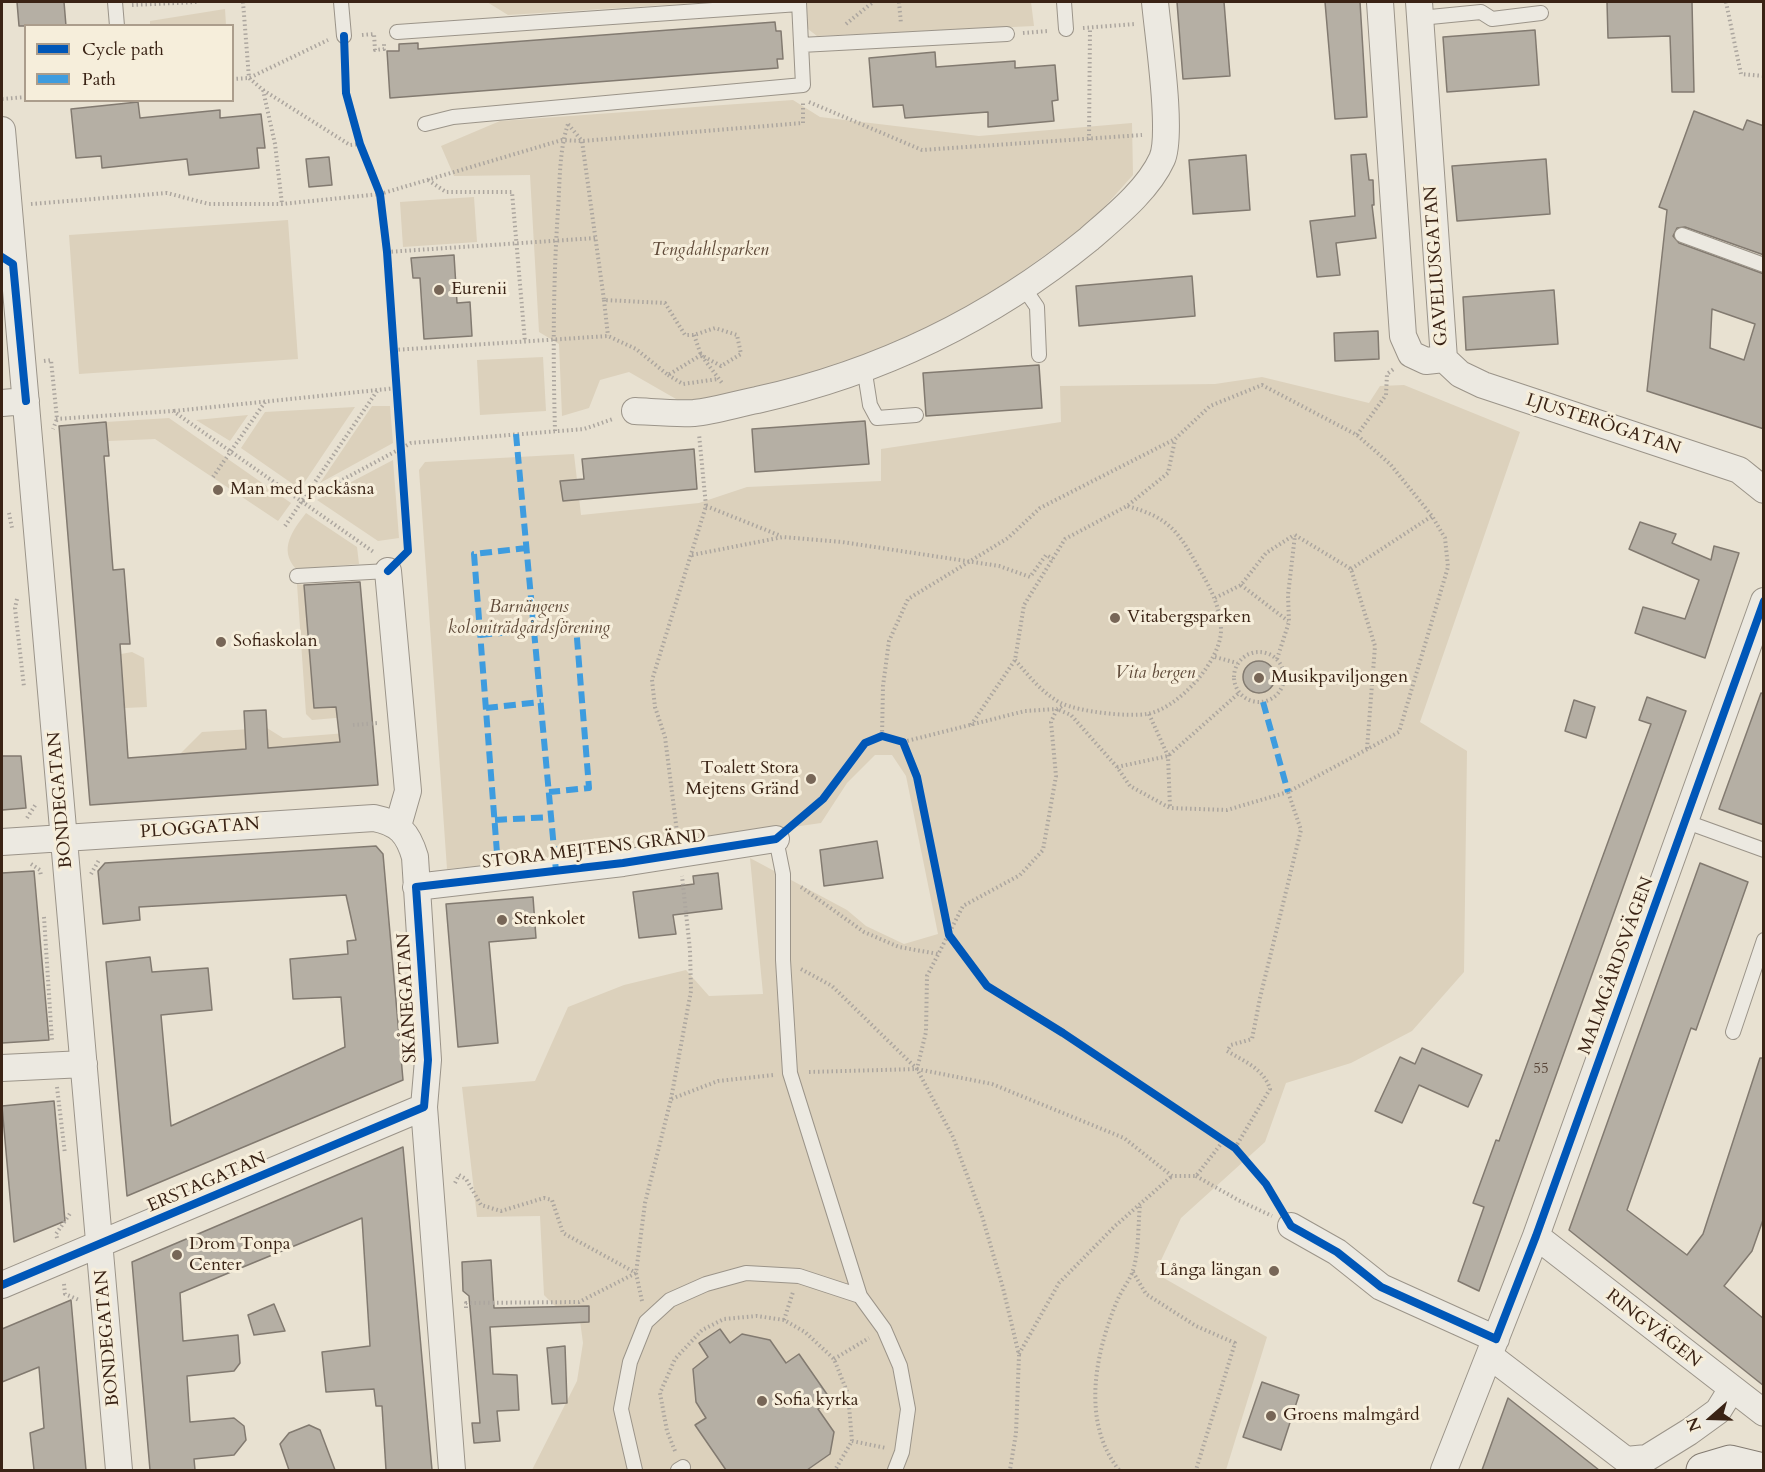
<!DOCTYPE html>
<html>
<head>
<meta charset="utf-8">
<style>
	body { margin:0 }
	#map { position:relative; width:1765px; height:1472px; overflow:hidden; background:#e8e1d1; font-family:Cardo,serif }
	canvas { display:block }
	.frame { position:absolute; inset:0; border:3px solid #3a2315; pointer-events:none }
	.legend { position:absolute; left:24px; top:24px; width:210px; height:78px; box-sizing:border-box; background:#f6eedb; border:2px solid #ab9d8c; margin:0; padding:8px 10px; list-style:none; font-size:18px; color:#3a2315 }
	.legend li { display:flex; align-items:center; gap:12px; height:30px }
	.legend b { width:30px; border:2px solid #ab9d8c }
	.north { position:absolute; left:1681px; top:1388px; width:60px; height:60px; -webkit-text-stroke:4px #f6eedb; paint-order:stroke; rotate:250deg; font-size:16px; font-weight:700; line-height:24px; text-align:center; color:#3a2315 }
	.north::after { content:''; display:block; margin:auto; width:21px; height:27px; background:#3a2315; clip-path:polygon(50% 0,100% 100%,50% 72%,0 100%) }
</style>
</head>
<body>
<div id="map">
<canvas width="1765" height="1472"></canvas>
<div class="frame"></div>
<ul class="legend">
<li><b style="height:8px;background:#0057b8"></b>Cycle path</li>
<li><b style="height:8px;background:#3e9cdf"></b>Path</li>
</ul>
<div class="north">N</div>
</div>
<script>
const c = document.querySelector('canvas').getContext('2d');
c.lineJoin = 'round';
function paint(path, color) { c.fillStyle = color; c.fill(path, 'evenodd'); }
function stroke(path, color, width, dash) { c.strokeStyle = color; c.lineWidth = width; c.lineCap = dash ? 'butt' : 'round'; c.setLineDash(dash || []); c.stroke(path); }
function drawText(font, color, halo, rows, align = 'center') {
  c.font = font + ' Cardo,serif'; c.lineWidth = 6; c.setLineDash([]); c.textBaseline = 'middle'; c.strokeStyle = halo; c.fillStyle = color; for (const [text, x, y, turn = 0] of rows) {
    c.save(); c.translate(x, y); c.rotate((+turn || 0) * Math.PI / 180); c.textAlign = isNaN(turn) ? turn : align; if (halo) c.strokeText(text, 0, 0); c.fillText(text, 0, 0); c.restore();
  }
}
paint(new Path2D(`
	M487,2H713L508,15Z
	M807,2H1031L1034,26L817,36L808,29Z
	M225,9L226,25H150V21Z
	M793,100L820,117L979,136L1132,123L1133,175L1092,221L969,310L891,347L787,384L683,403L629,372L600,380L589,408L562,416L559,344L539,332L530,175L454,176L441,146L500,121Z
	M474,197L477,242L403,247L400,202Z
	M288,220L298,359L79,374L69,235Z
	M543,357L546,411L480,415L477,360Z
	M1262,377L1369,403L1380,386L1404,385L1520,432L1420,722L1467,751L1464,972L1412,1031L1351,1063L1286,1083L1265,1142L1181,1218L1155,1273L1267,1337L1226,1470H532L577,1381L583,1343L578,1306H555L544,1295L540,1216L477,1217L462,1087L535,1081L568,1007L624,985L686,970L709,996L763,994L750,858L847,910L866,926L904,944L938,934L906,776L892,755H875L847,783L821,823L640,849L447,869L419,470L425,462L574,454L581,515L699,503L747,487L881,481V449L1061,422L1060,386L1215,384Z
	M372,406H390L393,443L320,483Z
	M355,407L300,489L241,448L265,412Z
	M248,415L230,441L196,420Z
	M169,418L291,503L278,521L155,439L108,441L106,422Z
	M393,460L399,538L378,541L317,500Z
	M306,513L357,547L359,564L296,569C278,549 293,530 306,513Z
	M297,584L304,585L314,708L370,704L371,715L312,720L306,714Z
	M132,652L144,658L147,707L125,708L121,654Z
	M267,728L283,738L372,731L340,742L180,754L202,732Z`), '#dcd1bc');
const building = new Path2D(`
	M17,2H64L66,26H19Z
	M1177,2H1224L1230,76L1183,79Z
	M1325,2H1360L1367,117L1335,119Z
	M1607,2H1692L1694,92H1672L1670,36L1608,38Z
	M775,22L776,31H781L783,59H777L778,68L390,98L387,51H399V44L418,43V49Z
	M1535,30L1539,85L1447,92L1443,37Z
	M935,52L936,67L1015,61V68L1055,65L1058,100L1052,101L1054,121L988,127V112L905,118L903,105L873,107L869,58Z
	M138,102L140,118L220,110V118L261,114L265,148H257L259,168L189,175L187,159L102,168L101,156L76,158L71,109Z
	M1694,111L1743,130L1747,120L1764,126V255L1685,227L1677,228L1673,236L1679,243L1764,274V429L1647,391L1667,210L1659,207ZM1712,309L1755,324L1744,360L1710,348Z
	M1366,154L1369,180H1373L1374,205H1372L1376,238L1336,243L1340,275L1317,277L1310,221L1355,216L1351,155Z
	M1246,155L1250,210L1193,214L1189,160Z
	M329,157L332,185L309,187L306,159Z
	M1546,159L1550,214L1457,221L1452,166Z
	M454,255L457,303L470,302L472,336L424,339L420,278H413L411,258Z
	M1192,276L1195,316L1079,326L1076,286Z
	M1554,290L1558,344L1466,350L1463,297Z
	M1378,331L1379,359L1335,361L1334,333Z
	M1039,365L1042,408L926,416L923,373Z
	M865,421L869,464L755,472L752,429Z
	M106,422L109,456H104L113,570L124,569L130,644H120L128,758L246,749L244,711L266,710L268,748L340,742L336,707L314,708L304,585L360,582L378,785L90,805L59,426Z
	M694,449L697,489L563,501L560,481L584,479L582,459Z
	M1640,522L1676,534L1672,543L1711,560L1714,546L1739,553L1705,658L1635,633L1643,607L1685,619L1699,580L1629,549Z
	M1243 677a16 16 0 1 1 32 0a16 16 0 1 1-32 0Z
	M1761,693L1764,694V825L1719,809Z
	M1647,697L1686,711L1479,1291L1458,1281L1484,1207L1473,1203L1496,1140L1499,1141L1651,724L1639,720Z
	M1574,700L1595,707L1586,738L1565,731Z
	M2,756H21L26,808L2,810Z
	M877,841L883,878L824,886L820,850Z
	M376,846L383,854L403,1080L127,1196L106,962L150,957L152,972L208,968L212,1010L161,1015L171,1126L345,1047L341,997L293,999L290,959L348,954L347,941L356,940L346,895L139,907L140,920L103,924L98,871L105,863Z
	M1700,863L1748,882L1696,1030L1691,1028L1627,1210L1687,1255L1703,1234L1760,1058H1764V1217L1752,1251L1724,1286L1764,1319V1386L1569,1230Z
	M34,871L49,1040L2,1043V873Z
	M718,873L722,909L673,915L676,934L639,938L633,892L694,884L693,876Z
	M533,897L536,938L489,942L498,1043L458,1047L446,904Z
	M1422,1048L1482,1075L1468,1107L1419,1085L1402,1123L1375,1111L1400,1057L1415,1064Z
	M54,1101L65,1221L14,1242L2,1106Z
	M403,1147L432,1470H386L382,1406H376L374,1389L326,1392L322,1352L370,1346L362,1218L180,1293L183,1341L238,1335L240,1363L234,1371L187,1376L190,1422L234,1418L244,1426L246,1440L234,1455L194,1459L195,1470H150L132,1262Z
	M491,1260L494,1308L589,1306V1322L490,1327L493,1374L517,1375L519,1410L497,1411L500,1441L474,1443L472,1423H480L469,1296L463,1291L462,1262Z
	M71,1300L86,1470H34L30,1433L44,1428L39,1367L2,1382V1329Z
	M274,1304L285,1331L254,1335L248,1315Z
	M720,1329L730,1343L742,1334L770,1340L786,1363L799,1354L831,1400L818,1409L834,1432L830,1454L807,1470H726L695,1425L706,1418L696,1402L693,1369L708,1357L699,1343Z
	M565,1346L567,1403L552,1404L547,1348Z
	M1262,1382L1299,1395L1281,1450L1243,1437Z
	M1508,1398L1599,1470H1482Z
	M309,1425L320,1430L335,1470H289L280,1444L289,1433Z`);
paint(building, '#b5afa4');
stroke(building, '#827a70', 1.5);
const lane = new Path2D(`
	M115,2L117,26
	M341,2L344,36
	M1064,2L1066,29
	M1420,18L1481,12L1492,19L1541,13
	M397,32L799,4
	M801,45L1007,34
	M425,124L453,117L803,85L799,2
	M1682,235L1764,265
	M1024,288L1037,307L1039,355
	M864,367L870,405L877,418L916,415
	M297,576L388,571
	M1684,821L1764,850
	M776,839L783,874V960L790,1073L860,1296L884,1329L900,1366L908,1409L902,1452L895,1470
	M1733,1032L1764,940
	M635,1470L621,1409L630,1362L646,1322L670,1300L706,1284L746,1273L799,1276L860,1296
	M678,1470L683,1467`);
const street = new Path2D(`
	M1380,2L1403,336L1411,354L1426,361L1444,359
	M1419,2L1444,359
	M2,130L119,1470
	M1444,359L1460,374L1483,385L1739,470L1764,490
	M2,403L26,401
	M635,411C655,412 675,414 694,413C715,411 736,404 757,400C879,373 992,318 1089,239C1114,217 1148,190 1162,159C1173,134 1158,35 1155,2
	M388,571L408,791L398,826
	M2,842L374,818C399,823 408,833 415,857L428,1060L424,1107L452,1470
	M416,887L623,863L776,839
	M2,1068L84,1064
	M1291,1226L1337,1252L1381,1287L1496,1339
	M1536,1236L1764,1413
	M2,1285L424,1107
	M1490,1356L1626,1460L1647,1458L1689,1432L1718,1411L1731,1390
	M1444,1470L1536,1236L1764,601`);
const secondary = new Path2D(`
	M1703,1470L1730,1462L1763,1470`);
stroke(lane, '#9b9489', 16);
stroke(street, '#9b9489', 28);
stroke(secondary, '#827a70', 35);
stroke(new Path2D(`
	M243,2L249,78L263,90L275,144L282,204
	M899,2L901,24
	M1726,2L1741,74L1764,76
	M132,5L197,2
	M846,24L873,2
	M1083,28L1135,24
	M1023,33L1048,31
	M362,35L374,34L375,50L384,49V43
	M232,79L249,78L328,40
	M263,90L350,145L360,144
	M2,99L26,97
	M809,102L922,150L1142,135
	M1089,140L1090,28
	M428,180L446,192H512L525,342
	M31,204L167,193L209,204H282L380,194L562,140L582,141L803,123V101
	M387,252L596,238
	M604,300L608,336
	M694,335L701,355L722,383
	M394,350L608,336L636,349L668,375L701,355L721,366L741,354L737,335L715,328L694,335H685L665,303L604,300L582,141L568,124
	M44,361L51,360L57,419L53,429
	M668,375L683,384L718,379
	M174,411L397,388
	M56,419L173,411L375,553
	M555,431C553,357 553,284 558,210C560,181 559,151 568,124
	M1357,435L1386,395L1387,374L1395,368
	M213,477L265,402
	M303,501L411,443L584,429L613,419
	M706,506L781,536
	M9,513L12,528
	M285,526L377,391
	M1295,535L1351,569L1375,646L1367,749
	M692,555L783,537L842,542L999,566L1030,577L1046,555L1053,559
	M1351,569L1432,516
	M1241,585L1288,621
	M1215,598L1241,585L1266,553L1294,535
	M17,599L15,608L24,687
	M1234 677a25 25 0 1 1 50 0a25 25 0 1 1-50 0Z
	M1215,657L1237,663
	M1277,659L1289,622L1288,595L1295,535
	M1015,660C1029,676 1042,693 1061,703C1080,712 1127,717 1147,714C1178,709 1222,660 1221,629C1220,604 1209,586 1197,565C1177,529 1167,517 1127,506
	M1149,714L1168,756L1170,807
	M353,725L378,723
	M971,725L1015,660L1024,605L1065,539L1127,506L1168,473L1175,440
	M882,736L883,686L889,641L908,599L1008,538L1040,508L1175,439L1210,406L1262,385L1357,435L1390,464L1432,516L1445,538L1448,567L1399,732L1288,792L1227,810L1170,808L1130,786L1117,767L1071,715L1057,709L1051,722L1056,776L1043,850L1020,875L963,906L927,976L926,1032L917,1069
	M903,742L1025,711L1057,709L1064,705
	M1117,767L1168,756L1239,693
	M27,818L36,804
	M677,832L665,737L655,707L652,680L706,506L699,434
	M31,864L40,870L41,876
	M91,874L99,860
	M801,887L864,932L899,947L938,954
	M44,917L52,1041
	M801,969L832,986L917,1069L953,1137L982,1216L1003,1288L1019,1355L1016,1433L1010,1470
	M809,1072L917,1069L992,1084L1124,1138L1172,1176H1196L1224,1140
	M57,1087L65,1154
	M671,1099L691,991L690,950L682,876
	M1235,1148L1270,1089C1264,1069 1244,1061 1227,1051L1231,1045L1252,1039L1260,998L1301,830L1288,792
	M1196,1176L1238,1200L1272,1216
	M455,1183L459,1175L466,1179L481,1205L501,1211L544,1198L552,1200L563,1233L636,1273
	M57,1238L56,1234L71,1212
	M1133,1272L1146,1294L1196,1326L1235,1343L1196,1470
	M64,1284L65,1294L79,1300
	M642,1301L636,1273L645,1203L671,1099L718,1081L774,1075
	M466,1308V1303L579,1302L636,1273
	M784,1320L793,1292
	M1019,1354L1059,1283L1115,1226L1172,1176
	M834,1359L869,1338
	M852,1441L886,1448
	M675,1451L667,1431L660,1393L675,1359L702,1330L724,1319L757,1316L784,1320L805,1332L834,1359L848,1394L852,1441L835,1470
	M1119,1470C1081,1422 1095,1354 1117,1301C1121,1291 1128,1283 1132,1273C1139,1256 1138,1223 1140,1205`), '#aca69f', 4, [1.5, 3]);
stroke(lane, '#ece9e1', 14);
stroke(street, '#ece9e1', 26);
stroke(secondary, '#ece9e1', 33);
stroke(new Path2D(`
	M516,434L556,871
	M480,635L576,626L589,788L549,792
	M1263,702L1288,792
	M486,708L541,702
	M495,820L551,817
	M497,853L474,554L526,548`), '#3e9cdf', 6, [12, 6]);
stroke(new Path2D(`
	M344,36L346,93L360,144L380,194L387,252L408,551L388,571
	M2,257L13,264L26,401
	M2,1285L424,1107L428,1060L416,887L623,863L776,839L823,799L865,743L882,736L903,742L917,777L949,935L987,986L1063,1033L1235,1148L1266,1184L1291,1226L1337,1252L1381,1287L1496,1339L1536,1236L1764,601`), '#0057b8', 8);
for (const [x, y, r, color] of [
	[439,290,6,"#776657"],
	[218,490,6,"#776657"],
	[1115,618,6,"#776657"],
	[221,642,6,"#776657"],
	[1259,678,6,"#776657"],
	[811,779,6,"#776657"],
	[502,920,6,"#776657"],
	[177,1255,6,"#776657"],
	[1274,1271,6,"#776657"],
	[762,1401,6,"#776657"],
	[1271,1416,6,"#776657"]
]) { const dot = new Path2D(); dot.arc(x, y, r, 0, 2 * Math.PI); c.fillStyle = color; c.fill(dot); stroke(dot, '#f6eedb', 2); }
drawText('15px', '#594639', null, [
	["55",1541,1070]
]);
drawText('italic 18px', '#604b3a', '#f6eedb', [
	["Tengdahlsparken",710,251],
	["Barnängens",529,608],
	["koloniträdgårdsförening",529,629],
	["Vita bergen",1155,674]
]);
drawText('18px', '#3a2315', '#f6eedb', [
	["GAVELIUSGATAN",1437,266,-94],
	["LJUSTERÖGATAN",1603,425,18],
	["BONDEGATAN",61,800,-95],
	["PLOGGATAN",200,829,-4],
	["STORA MEJTENS GRÄND",594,850,-7],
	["MALMGÅRDSVÄGEN",1617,966,-70],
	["SKÅNEGATAN",408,998,-93],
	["ERSTAGATAN",207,1183,-23],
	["RINGVÄGEN",1653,1329,38],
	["BONDEGATAN",108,1338,-95]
]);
drawText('18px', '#3a2315', '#f6eedb', [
	["Eurenii",451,290],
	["Man med packåsna",230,490],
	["Vitabergsparken",1127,618],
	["Sofiaskolan",233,642],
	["Musikpaviljongen",1271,678],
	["Toalett Stora",799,769,"right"],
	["Mejtens Gränd",799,790,"right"],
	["Stenkolet",514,920],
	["Drom Tonpa",189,1245],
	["Center",189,1266],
	["Långa längan",1262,1271,"right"],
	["Sofia kyrka",774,1401],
	["Groens malmgård",1283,1416]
], 'left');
</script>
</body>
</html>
